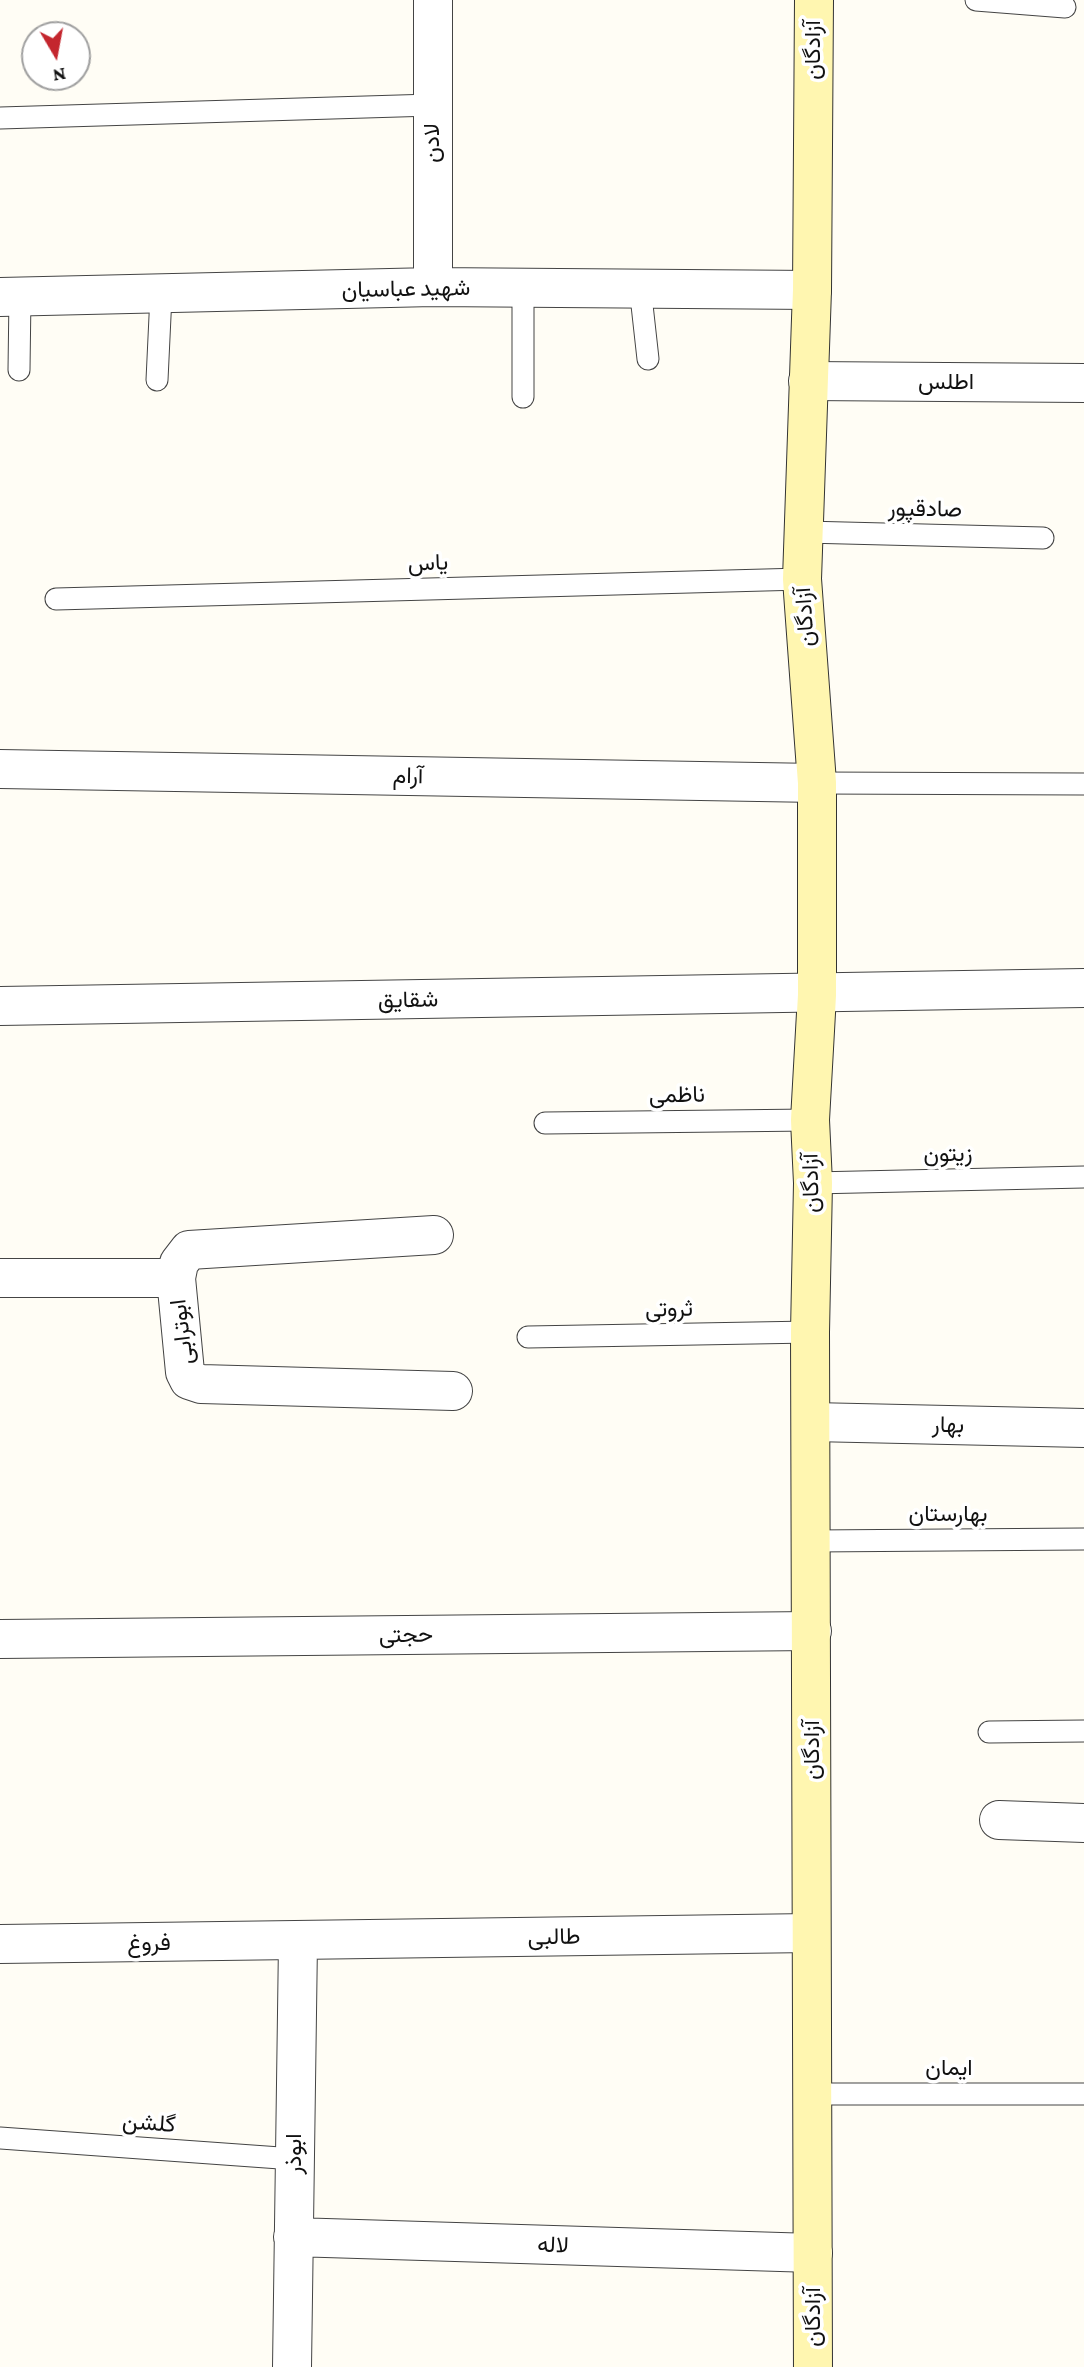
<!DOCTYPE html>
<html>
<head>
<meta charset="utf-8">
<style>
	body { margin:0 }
	#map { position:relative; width:1084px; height:2367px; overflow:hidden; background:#fffdf5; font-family:"Crimson Pro",serif }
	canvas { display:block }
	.north { position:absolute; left:21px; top:21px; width:70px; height:70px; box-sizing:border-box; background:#fff; border:2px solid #a0a0a0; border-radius:50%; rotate:170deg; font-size:19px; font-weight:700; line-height:28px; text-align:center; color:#111 }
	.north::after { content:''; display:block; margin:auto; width:24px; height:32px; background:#c4262e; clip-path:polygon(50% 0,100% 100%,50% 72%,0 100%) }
</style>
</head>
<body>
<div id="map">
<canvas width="1084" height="2367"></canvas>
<div class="north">N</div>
</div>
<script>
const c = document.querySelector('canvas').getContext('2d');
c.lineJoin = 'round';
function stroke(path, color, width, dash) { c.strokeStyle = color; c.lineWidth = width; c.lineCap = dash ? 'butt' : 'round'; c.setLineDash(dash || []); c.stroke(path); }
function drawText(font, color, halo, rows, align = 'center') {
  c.font = font + ' "Crimson Pro",Vazirmatn,serif'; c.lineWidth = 7; c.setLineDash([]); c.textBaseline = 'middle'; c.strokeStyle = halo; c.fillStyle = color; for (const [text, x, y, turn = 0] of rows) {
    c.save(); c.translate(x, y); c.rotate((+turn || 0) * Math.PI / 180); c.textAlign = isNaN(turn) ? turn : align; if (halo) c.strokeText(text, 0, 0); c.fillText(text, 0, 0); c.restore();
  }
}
const lane = new Path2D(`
	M976,0L1065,7
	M0,118L432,105
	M523,287V397
	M640,287L648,359
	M19,370L20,296
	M157,380L161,295
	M805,532L1043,538
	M56,599L802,579
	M817,783L1084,784
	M545,1123L810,1120
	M813,1183L1084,1177
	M528,1337L810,1332
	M813,1541L1084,1539
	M989,1732L1084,1731
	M813,2094H1084
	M0,2138L294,2159`);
const street = new Path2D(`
	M433,287V0
	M0,297L433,287L812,290
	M808,381L1084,383
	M0,769L817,783
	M0,1006L1084,988
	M0,1278H176L185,1372L189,1380L201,1384L453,1391
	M176,1278L179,1263L189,1250L434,1235
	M812,1422L1084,1428
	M0,1639L812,1631
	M999,1820L1084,1823
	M0,1944L811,1933
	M293,2237L813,2253
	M292,2367L298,1942`);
const secondary = new Path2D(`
	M813,2367L810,1332L813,1183L810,1120L817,995V783L802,579L812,290L814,0`);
stroke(lane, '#444', 23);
stroke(street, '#444', 40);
stroke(secondary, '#333', 40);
stroke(lane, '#fff', 21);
stroke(street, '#fff', 38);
stroke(secondary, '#fff6b0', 38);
drawText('23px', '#111', '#fff', [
	["آزادگان",813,50,-90],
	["لادن",432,143,-90],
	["شهید عباسیان",406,289,-1],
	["اطلس",946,382],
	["صادقپور",925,509,1],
	["یاس",428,563,-2],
	["آزادگان",805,617,-94],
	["آرام",408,776,1],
	["شقایق",408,1000,-1],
	["ناظمی",677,1095,-1],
	["زیتون",948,1154,-1],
	["آزادگان",811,1183,-91],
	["ثروتی",669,1309,-1],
	["ابوترابی",182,1332,-97],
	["بهار",948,1425,1],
	["بهارستان",948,1514],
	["حجتی",406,1635,-1],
	["آزادگان",812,1750,-90],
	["طالبی",554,1937,-1],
	["فروغ",149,1943],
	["ایمان",949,2068],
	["گلشن",149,2123,4],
	["ابوذر",294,2154,-90],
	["لاله",553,2245,2],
	["آزادگان",813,2317,-90]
]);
</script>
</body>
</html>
